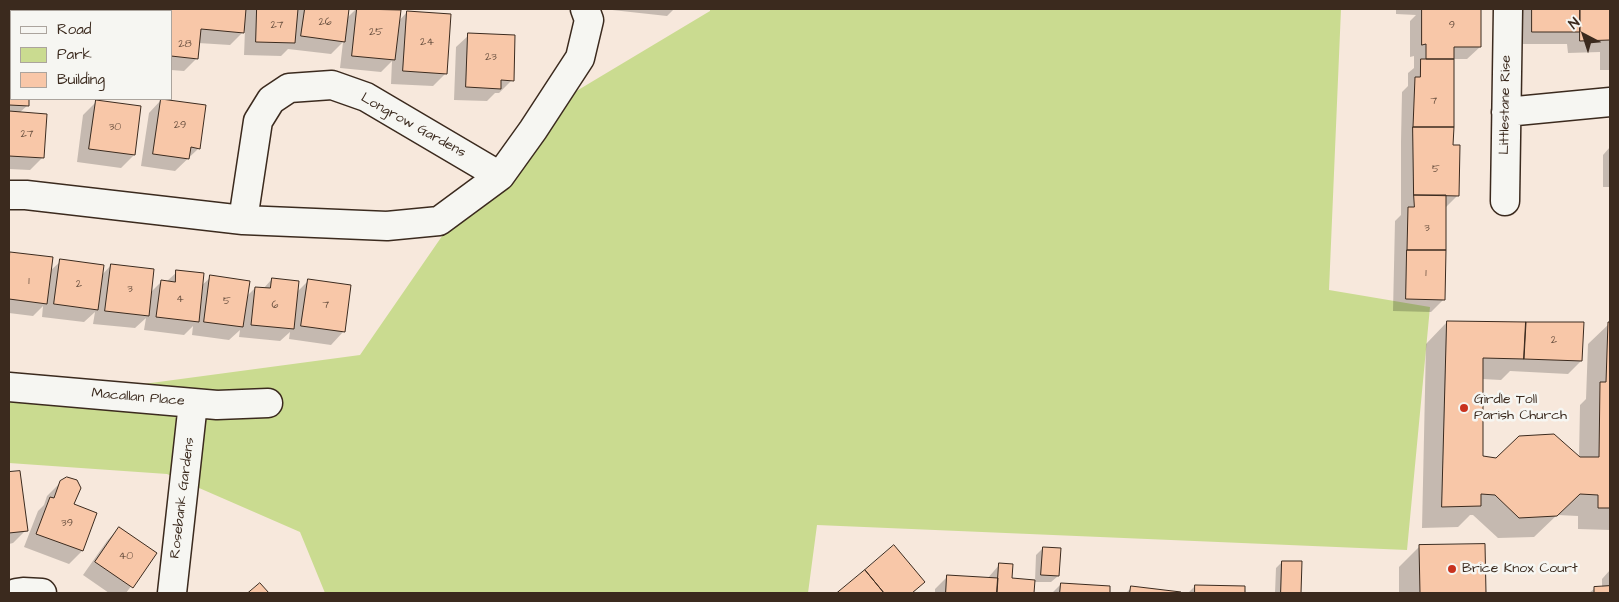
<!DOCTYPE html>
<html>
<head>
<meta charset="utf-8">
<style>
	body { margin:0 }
	#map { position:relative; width:1619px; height:602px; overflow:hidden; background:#f7e8dc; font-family:"Architects Daughter",sans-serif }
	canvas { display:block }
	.frame { position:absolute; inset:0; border:10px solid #3b2a1e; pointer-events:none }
	.legend { position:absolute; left:10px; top:10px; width:162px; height:90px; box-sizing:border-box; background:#f6f6f2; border:1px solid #aba49d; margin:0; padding:6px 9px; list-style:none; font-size:15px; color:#3b2a1e }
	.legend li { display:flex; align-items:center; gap:10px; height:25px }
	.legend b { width:25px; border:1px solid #aba49d }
	.north { position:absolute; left:1559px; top:10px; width:50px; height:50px; -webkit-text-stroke:4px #f6f6f2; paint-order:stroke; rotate:320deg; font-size:14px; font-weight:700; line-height:20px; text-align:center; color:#3b2a1e }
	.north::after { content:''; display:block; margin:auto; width:18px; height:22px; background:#3b2a1e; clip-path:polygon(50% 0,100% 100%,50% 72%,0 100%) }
</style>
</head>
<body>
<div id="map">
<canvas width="1619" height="602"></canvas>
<div class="frame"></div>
<ul class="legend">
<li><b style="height:6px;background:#f6f6f2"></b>Road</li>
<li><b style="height:14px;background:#cadb90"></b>Park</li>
<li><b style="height:14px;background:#f8c7a8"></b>Building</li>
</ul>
<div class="north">N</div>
</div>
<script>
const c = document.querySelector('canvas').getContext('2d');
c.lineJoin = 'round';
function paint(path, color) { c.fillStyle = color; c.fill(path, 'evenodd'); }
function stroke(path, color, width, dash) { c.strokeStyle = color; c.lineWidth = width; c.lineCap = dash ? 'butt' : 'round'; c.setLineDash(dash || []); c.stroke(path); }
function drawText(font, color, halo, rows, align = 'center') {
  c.font = font + ' "Architects Daughter",sans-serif'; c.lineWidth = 5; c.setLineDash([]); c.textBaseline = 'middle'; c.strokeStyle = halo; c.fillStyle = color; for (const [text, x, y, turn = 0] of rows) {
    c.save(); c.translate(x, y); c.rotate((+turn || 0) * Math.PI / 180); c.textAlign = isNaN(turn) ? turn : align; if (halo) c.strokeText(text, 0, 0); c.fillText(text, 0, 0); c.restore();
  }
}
paint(new Path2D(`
	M710,9H1341L1329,290L1430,307L1407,550L817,525L808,593H325L300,532L167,474L9,463V402L360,355L518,126L710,11Z`), '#cadb90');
paint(new Path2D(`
	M9,9H37L36,11H11V99H28V105L19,113L42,158L30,170L9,169Z
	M164,9H348L347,18L356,9H378L399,11L398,22L407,12L446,73L433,86L391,84L392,61L381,72L340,68L343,42L331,54L288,49L281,56L244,55L245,30L230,45L198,43L197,58L184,71L171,70V11H161Z
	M603,9H674L667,16Z
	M1396,9H1480V47L1467,59H1452V146L1458,195L1445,208L1444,299L1431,312L1393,311L1395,221L1401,215V141L1402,92L1408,86V73L1414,68V56L1410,57V21L1416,15L1396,14Z
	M1520,9H1610V70H1600V52L1568,53L1567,44H1520Z
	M469,35L512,80L499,93H495L487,101L454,100L456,47Z
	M161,100L199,148L175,171L141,166L149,113Z
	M96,102L134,155L121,168L77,162L83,115Z
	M1610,147V187H1603V155Z
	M11,253L50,271L61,261L102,275L111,265L150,293L161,282H166L177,272L201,286L211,277L246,297L255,288L263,289L272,279L297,292L308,281L349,286L343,332L331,345L289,339L290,332L280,341L239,337L240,330L229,340L192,335L193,326L184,335L144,330L146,318L135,328L93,324L95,312L84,322L42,317L43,306L33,316L9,313V255Z
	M1447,322L1581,361L1568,374L1510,371L1501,380L1482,379V458L1496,459L1579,458L1580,405L1586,399L1588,344L1610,323V530L1578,529V516L1557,515L1534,537L1498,538L1473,515H1470L1458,527L1422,528L1426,344Z
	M19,472L26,530L13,543L9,544V474Z
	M61,482L73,505L96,513L82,551L69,564L24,547L38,511L44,505L47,496Z
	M119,528L155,554L126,593H109L83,575L107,541Z
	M1484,545V593H1399V567L1420,546Z
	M894,547L923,582L912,593H839Z
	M1043,548L1058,576L1051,582H1034L1033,593H935V589L948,576L987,579L1000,564L1010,579L1035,581L1036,555Z
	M1282,562H1301L1300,593H1275L1276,568Z
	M1610,570V593H1589L1595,588H1602V579Z
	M1061,584L1109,587V593H1052Z
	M1195,586L1244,587V593H1188Z
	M1131,588L1179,593H1126Z`), '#0003');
const building = new Path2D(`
	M166,9H246L244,33L201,29L198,59L171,56V11H166Z
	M257,9H298L295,43L256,42Z
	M305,9H349L345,42L301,36Z
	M357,9L401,10L395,60L352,56Z
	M1422,9H1481V47H1454V59H1426V44L1422,45Z
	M1532,9H1580V32H1532Z
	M1580,9H1610V40L1580,41Z
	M407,11L451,14L447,74L403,71Z
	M9,16H11V54H9Z
	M468,33L515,35L514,81L501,80V89L466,87Z
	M1421,59H1454V127H1413L1415,77H1420Z
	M9,60H11V99H29V106L9,105Z
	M161,99L206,105L200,149L191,147L189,159L153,154Z
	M96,100L141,106L135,155L89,149Z
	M9,111L47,114L44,158L9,156Z
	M1413,127H1454L1453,145H1460L1459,196L1414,195Z
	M1414,195H1446V250H1407L1408,207H1414Z
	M1407,250H1446L1445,300L1406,299Z
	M10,252L53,257L47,304L9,299Z
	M60,259L104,265L98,310L54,304Z
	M111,264L154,269L149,316L105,311Z
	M176,270L204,273L199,322L156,317L161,280L175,282Z
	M210,275L250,281L243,327L204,322Z
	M272,278L299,281L294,329L251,325L255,287L270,288Z
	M308,279L351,285L345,332L301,326Z
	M1447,321L1526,322L1524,359L1483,358V456L1496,458L1519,436L1554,434L1580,457H1599L1600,382H1606L1608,322H1610V508H1598V495L1580,494L1557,516L1519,518L1495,495L1481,494V506L1442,507Z
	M1526,322H1584L1582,361L1524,359Z
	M20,471L28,531L9,533V472Z
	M67,477L77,480L81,488L74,504L97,513L83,551L36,534L50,497L54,498L60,481Z
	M119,527L157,553L133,588L95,562Z
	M1485,544L1486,593H1420L1419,545Z
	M894,545L925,582L912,593H884L865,570Z
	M1043,547L1061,548L1059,576L1041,575Z
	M1282,561H1302L1301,593H1281Z
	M999,563L1013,564L1012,578L1035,580L1034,593H997Z
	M865,570L884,593H837Z
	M947,575L998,578L997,593H946Z
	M260,583L269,593H248Z
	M1061,583L1110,586V593H1060Z
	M1195,585L1245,586V593H1195Z
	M1131,586L1181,592V593H1130Z
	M1610,586V593H1594V587Z`);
paint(building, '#f8c7a8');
stroke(building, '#3b2a1e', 1);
const street = new Path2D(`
	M1506,112L1610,102
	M9,195H26L243,220L387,226L439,221L500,176L533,130L580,58L589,20L585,9
	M1505,201L1508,9
	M243,220L258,121L271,100L289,88L332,85L366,97L500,176
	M9,387L217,405L268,403
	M16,593L23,592L42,593
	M172,593L193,403`);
stroke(street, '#3b2a1e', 31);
stroke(street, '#f6f6f2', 28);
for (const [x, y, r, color] of [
	[1464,408,5,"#c8321e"],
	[1452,569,5,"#c8321e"]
]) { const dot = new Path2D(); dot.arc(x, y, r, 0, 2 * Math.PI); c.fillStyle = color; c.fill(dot); stroke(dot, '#f6f6f2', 2); }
drawText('11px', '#6a5140', null, [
	["26",325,23],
	["27",277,26],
	["9",1452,26],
	["25",376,33],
	["24",427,43],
	["28",185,45],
	["23",491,58],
	["7",1434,102],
	["29",180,126],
	["30",115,128],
	["27",27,135],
	["5",1436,170],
	["3",1427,229],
	["1",1426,274],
	["1",29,282],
	["2",79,285],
	["3",130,290],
	["4",180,300],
	["5",227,302],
	["6",275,306],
	["7",326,306],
	["2",1554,341],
	["39",67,524],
	["40",126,557]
]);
drawText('14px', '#3b2a1e', '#f6f6f2', [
	["Littlestane Rise",1506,105,-89],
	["Longrow Gardens",413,126,29],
	["Macallan Place",138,398,5],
	["Rosebank Gardens",183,498,-83]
]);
drawText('14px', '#3b2a1e', '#f6f6f2', [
	["Girdle Toll",1474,400],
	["Parish Church",1474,416],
	["Brice Knox Court",1462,569]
], 'left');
</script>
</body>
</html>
